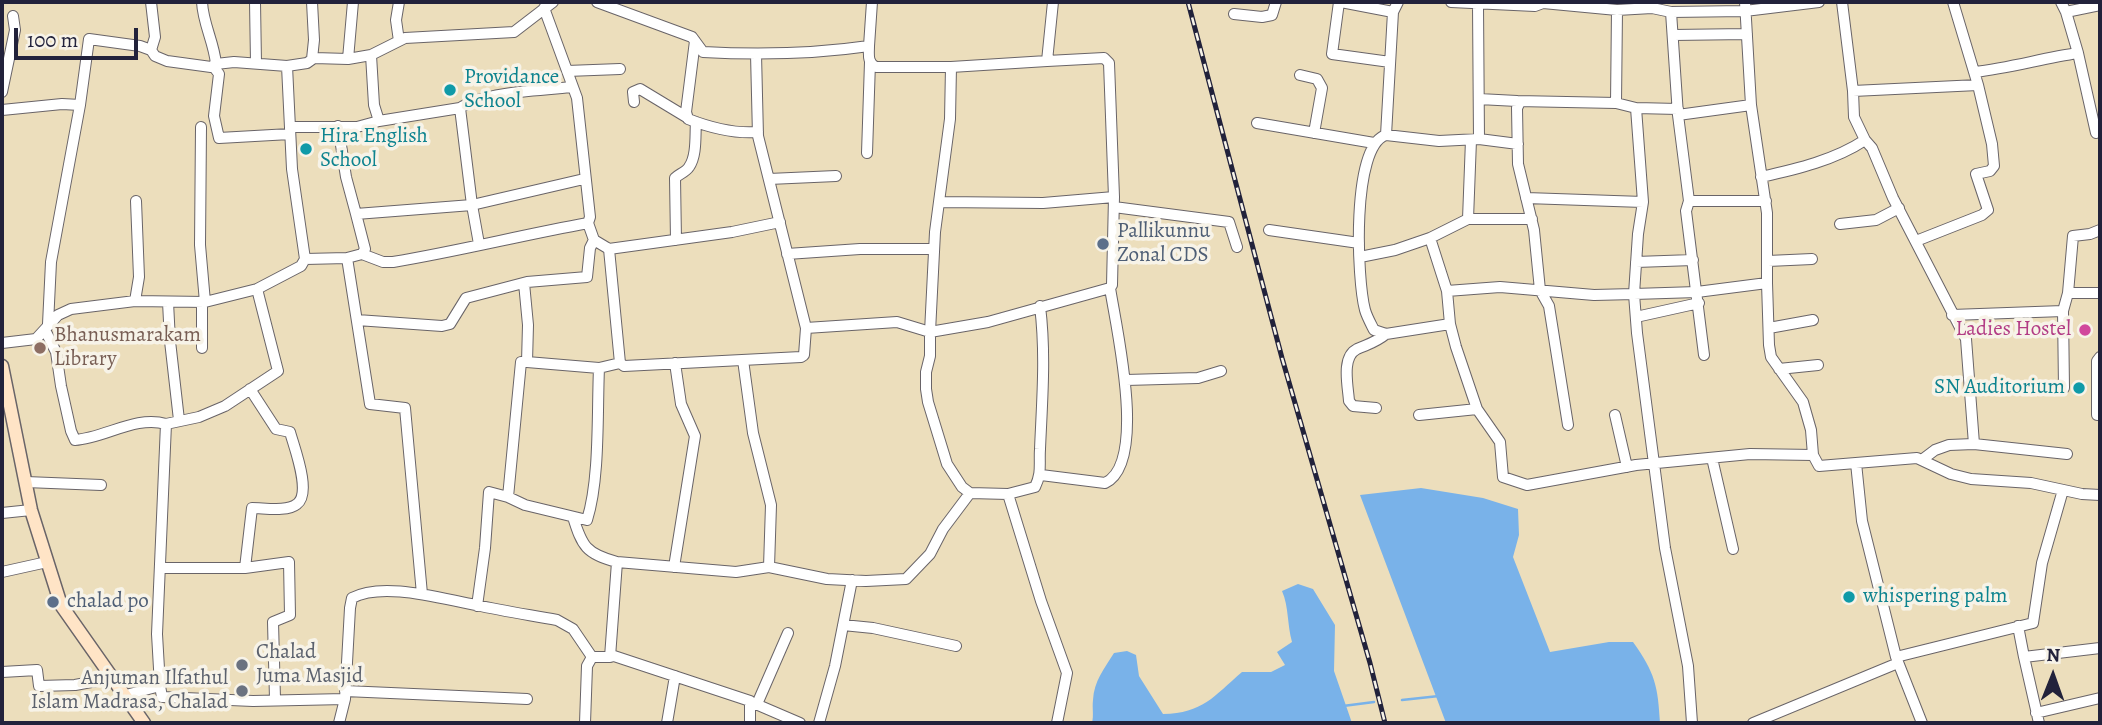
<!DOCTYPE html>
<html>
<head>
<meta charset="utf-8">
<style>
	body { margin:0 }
	#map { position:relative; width:2102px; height:725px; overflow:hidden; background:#ecdebc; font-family:Alegreya,serif }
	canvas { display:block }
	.frame { position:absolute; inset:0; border:4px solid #22223b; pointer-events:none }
	.north { position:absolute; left:2018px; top:641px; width:70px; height:70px; -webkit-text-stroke:5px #f7f3e8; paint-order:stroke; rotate:1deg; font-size:19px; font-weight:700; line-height:28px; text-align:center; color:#22223b }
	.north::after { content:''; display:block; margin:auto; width:24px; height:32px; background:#22223b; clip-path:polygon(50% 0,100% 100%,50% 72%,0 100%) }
	.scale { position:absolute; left:14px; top:28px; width:124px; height:32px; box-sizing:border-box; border:4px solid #22223b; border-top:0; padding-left:9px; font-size:21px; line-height:24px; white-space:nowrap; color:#22223b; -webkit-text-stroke:5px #f7f3e8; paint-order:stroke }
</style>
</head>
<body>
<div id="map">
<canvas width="2102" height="725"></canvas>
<div class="frame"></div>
<div class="north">N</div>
<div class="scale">100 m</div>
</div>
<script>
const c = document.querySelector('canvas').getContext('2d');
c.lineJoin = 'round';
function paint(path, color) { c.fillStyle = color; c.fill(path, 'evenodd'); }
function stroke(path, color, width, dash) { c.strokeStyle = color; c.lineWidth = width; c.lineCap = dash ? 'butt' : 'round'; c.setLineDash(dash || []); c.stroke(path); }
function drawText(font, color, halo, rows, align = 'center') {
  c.font = font + ' Alegreya,serif'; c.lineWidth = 7; c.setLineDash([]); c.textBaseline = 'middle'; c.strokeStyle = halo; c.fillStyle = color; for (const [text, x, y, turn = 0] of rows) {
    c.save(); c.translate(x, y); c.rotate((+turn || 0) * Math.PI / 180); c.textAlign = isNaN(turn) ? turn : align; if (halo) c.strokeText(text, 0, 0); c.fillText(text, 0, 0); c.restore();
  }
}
paint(new Path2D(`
	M1421,488L1483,498L1518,509L1519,535L1513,557L1550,652L1609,642H1633C1655,673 1658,686 1660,723H1446L1360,495Z
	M1298,584L1313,589L1335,625L1334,671L1352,723H1092C1094,715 1092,708 1093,700C1094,681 1104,669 1114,653L1127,651L1136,655L1139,676L1163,714C1203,713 1213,697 1242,672H1271L1285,665L1277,652L1292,642C1287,625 1289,607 1282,591Z`), '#79b2e9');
stroke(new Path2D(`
	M1402,700L1439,696
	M1343,706L1374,702`), '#79b2e9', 2.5);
const street = new Path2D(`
	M151,2L155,37L151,50
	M202,2C203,24 214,42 216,64
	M255,2L256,63
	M312,2L314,40L312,59
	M399,2L396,20L399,41
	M597,2L692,37L703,52C759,55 814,54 869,46L872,2
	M1053,2L1047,61L1104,58L1109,63L1114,197L1112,285L1110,288L988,322L930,332V356L926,372V389L928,402L947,464L962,487L970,493L1008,494L1041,601L1067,673L1057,723
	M1339,2L1332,54L1390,62
	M1341,2L1393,12L1398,2
	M1451,2L1535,6L1543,3L1617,10L1652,8L1671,12L1745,11L1819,2
	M1745,2L1751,105L1767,213V283L1697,292L1634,294L1594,295L1500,287L1447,291L1450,324L1456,347L1477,409L1500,442L1503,477L1527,485L1636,465L1750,454L1813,455L1819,466L1917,458L1951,474L1971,479L2031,483L2082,494L2100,495
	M1842,2L1853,91L1978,85L1953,2
	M2061,2L2066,12
	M1478,5L1479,139
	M2100,5L2066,12L2078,53L2096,133L2100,132
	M544,8L577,98L590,217L588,223L594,240L609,249L732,232L780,222
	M1671,12L1678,115L1689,201L1686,211L1704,355
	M1234,14L1262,17L1272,15L1276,2
	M1673,35L1747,34
	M695,41L686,112L688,119C711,128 734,134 758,132
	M869,46C869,54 867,63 876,67H951L1047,61
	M348,59L353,2
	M213,66L219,74L214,116L219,138L290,134
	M567,71L620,69
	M1974,72C2010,68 2043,58 2078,53
	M1300,75L1317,79L1322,88L1314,133
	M1853,91L1854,117L1865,140
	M2,92L15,30L13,16
	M1479,99L1517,101
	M634,102L633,92L640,89L688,118
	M1616,103L1617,10
	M460,108C484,92 542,90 573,87
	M1636,108L1643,202
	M2,110L62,104L80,105
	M1678,115L1751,105
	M379,121L460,108L472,205L584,179
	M1257,123L1374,143
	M338,126L346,177L356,214
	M201,127L200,245L205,302
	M290,127H357L379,121L374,105L371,55L405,38L514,32L553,2
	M1386,135L1393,12
	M867,153L870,62
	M1761,177C1797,169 1835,160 1865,140L1872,148L1893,198L1966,339L1974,444
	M769,179L836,176
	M1526,198L1643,202L1638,234L1634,294L1637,333L1665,548L1688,666L1692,723
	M1689,201H1766
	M940,202L1043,203L1114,197
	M1114,207L1229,222L1237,247
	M1468,219L1471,140
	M1840,224L1876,220L1899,208
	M1269,230L1359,243
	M1430,238L1447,291
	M676,240L675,178C679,174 686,172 689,167C697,156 695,135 696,122
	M1916,241L1982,215L1988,210L1976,174L1990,171L1994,166L1992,144L1978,85
	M609,249L620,363
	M362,254L383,262H393C459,251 522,235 588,223
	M787,254L860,249H934
	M1360,257L1395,250L1430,238L1468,219H1532
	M305,259L347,258
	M1768,261L1812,259
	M1636,262L1693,260
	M1767,283L1769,345L1771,357L1803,402L1811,430L1813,455
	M2068,293H2100
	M135,301L139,277L136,201
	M168,302L170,341L179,420
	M2063,311L2064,388
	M1952,315L2063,311L2068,293L2073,236L2090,234L2100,230
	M1636,317L1699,303
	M357,320L442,326L450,324L466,298L527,282L587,277L590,248L594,240
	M48,324L51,262L80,105L89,39L140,46L151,50L155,56L167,61L211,67L216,64L234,62L287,66L307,63L314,58L348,59L371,55
	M1450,324L1386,334L1374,330C1371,324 1367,317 1365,310C1357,280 1351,146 1386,135L1439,141L1479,139L1518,144
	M806,328L897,322L930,332L935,232L950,119L951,67
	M1769,328L1813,320
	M45,330L56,352L61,386L71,431L75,440C105,438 136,415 166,424
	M2,343L36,339L58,315L71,309L135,301L205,302L257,289L301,266L305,259L292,169L287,66
	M202,348V303
	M2100,357L2097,361V415H2100
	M743,360L753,433L771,505L769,567
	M527,362L599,368L620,363L624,366L801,357L804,355L806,328L758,136L756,54
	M1779,369L1818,365
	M1126,380L1198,378L1221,371
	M1376,408L1353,406L1349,401C1348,386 1341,357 1357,349C1368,344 1375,343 1386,334
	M1419,415L1477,409
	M1615,415L1627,467
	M1568,425L1549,306L1540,290L1534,230L1518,164L1517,108L1520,102L1517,101L1616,103L1636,108L1678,109
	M1712,458L1733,549
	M1923,459L1935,450L1949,445L1974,444L2067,454
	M1856,463L1862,521L1896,657L1922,723
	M1041,475L1105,483C1148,463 1116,327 1110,288
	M26,482L101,485
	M1008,494L1035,487C1042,473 1039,464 1040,449C1042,401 1046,355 1040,306
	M508,497L521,362H527L528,325L524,283
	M2,513L31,510
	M573,517C582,546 586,554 617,562
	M674,567L695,436L681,404L675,363
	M161,568H245L289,562L290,615L273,622L275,699
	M245,568L252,508C265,508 287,512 297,504C312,493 294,447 290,432L276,429L250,389
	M2,572L47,562
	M422,594L405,408L370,404L347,258L362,254L365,249L356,214L472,205L479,244
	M477,606L485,548L489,492L508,497L525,505L587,520C600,479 597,413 599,368
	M843,625L873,628L956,646
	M2018,626L2024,657
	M592,657H610L617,562L736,572L769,567L827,579L866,581L906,579L930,554L943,529L970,493
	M610,657L614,656L750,701V723
	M1896,657L2033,623L2042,563L2063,490
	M2,672L37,670L39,686L75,685L113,678
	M160,686L157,634L166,424L199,417L225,406L278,371L257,289
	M345,691L527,699
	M126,695L160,686L162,697L253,701L345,699
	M751,702L800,723
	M757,704L788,633
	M2036,713L2100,698
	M339,723L345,699L350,608L352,598C383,581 442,599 476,605C503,611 530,615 557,620L573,629L592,657
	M585,723L587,666L592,657
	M667,723L675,676
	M819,723L835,666L852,580
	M1753,723L1898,663
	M2039,723L2024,657L2100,648`);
const secondary = new Path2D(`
	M2,366L31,510L61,605L144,723`);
stroke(street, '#696468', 12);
stroke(secondary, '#696468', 15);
stroke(street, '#fff', 10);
stroke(secondary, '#ffe4c6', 12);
const rail = new Path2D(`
	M1188,2L1282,358L1370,663L1385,723`);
stroke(rail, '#22223b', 5);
stroke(rail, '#f7f3e8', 2.5, [8]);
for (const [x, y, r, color] of [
	[450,90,7,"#0f9aa8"],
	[306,149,7,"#0f9aa8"],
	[1103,244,7,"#5c6f8a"],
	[2085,330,7,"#d1479c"],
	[40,348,7,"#8d6e63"],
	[2079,388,7,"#0f9aa8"],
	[1849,597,7,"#0f9aa8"],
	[53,602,7,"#5c6f8a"],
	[242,665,7,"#6b7280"],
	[242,691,7,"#6b7280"]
]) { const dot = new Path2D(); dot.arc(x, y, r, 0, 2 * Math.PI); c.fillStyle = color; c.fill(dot); stroke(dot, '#f7f3e8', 2.5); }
drawText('21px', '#0d838f', '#f7f3e8', [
	["Providance",464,78],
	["School",464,102],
	["Hira English",320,137],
	["School",320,161],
	["SN Auditorium",2065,388,"right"],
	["whispering palm",1863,597]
], 'left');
drawText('21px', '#4e5e75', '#f7f3e8', [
	["Pallikunnu",1117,232],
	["Zonal CDS",1117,256],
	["chalad po",67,602]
], 'left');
drawText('21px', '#b23c85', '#f7f3e8', [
	["Ladies Hostel",2071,330]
], 'right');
drawText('21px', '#785e54', '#f7f3e8', [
	["Bhanusmarakam",54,336],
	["Library",54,360]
], 'left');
drawText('21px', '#5b616d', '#f7f3e8', [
	["Chalad",256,653],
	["Juma Masjid",256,677],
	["Anjuman Ilfathul",228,679,"right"],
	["Islam Madrasa, Chalad",228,703,"right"]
], 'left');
</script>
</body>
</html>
